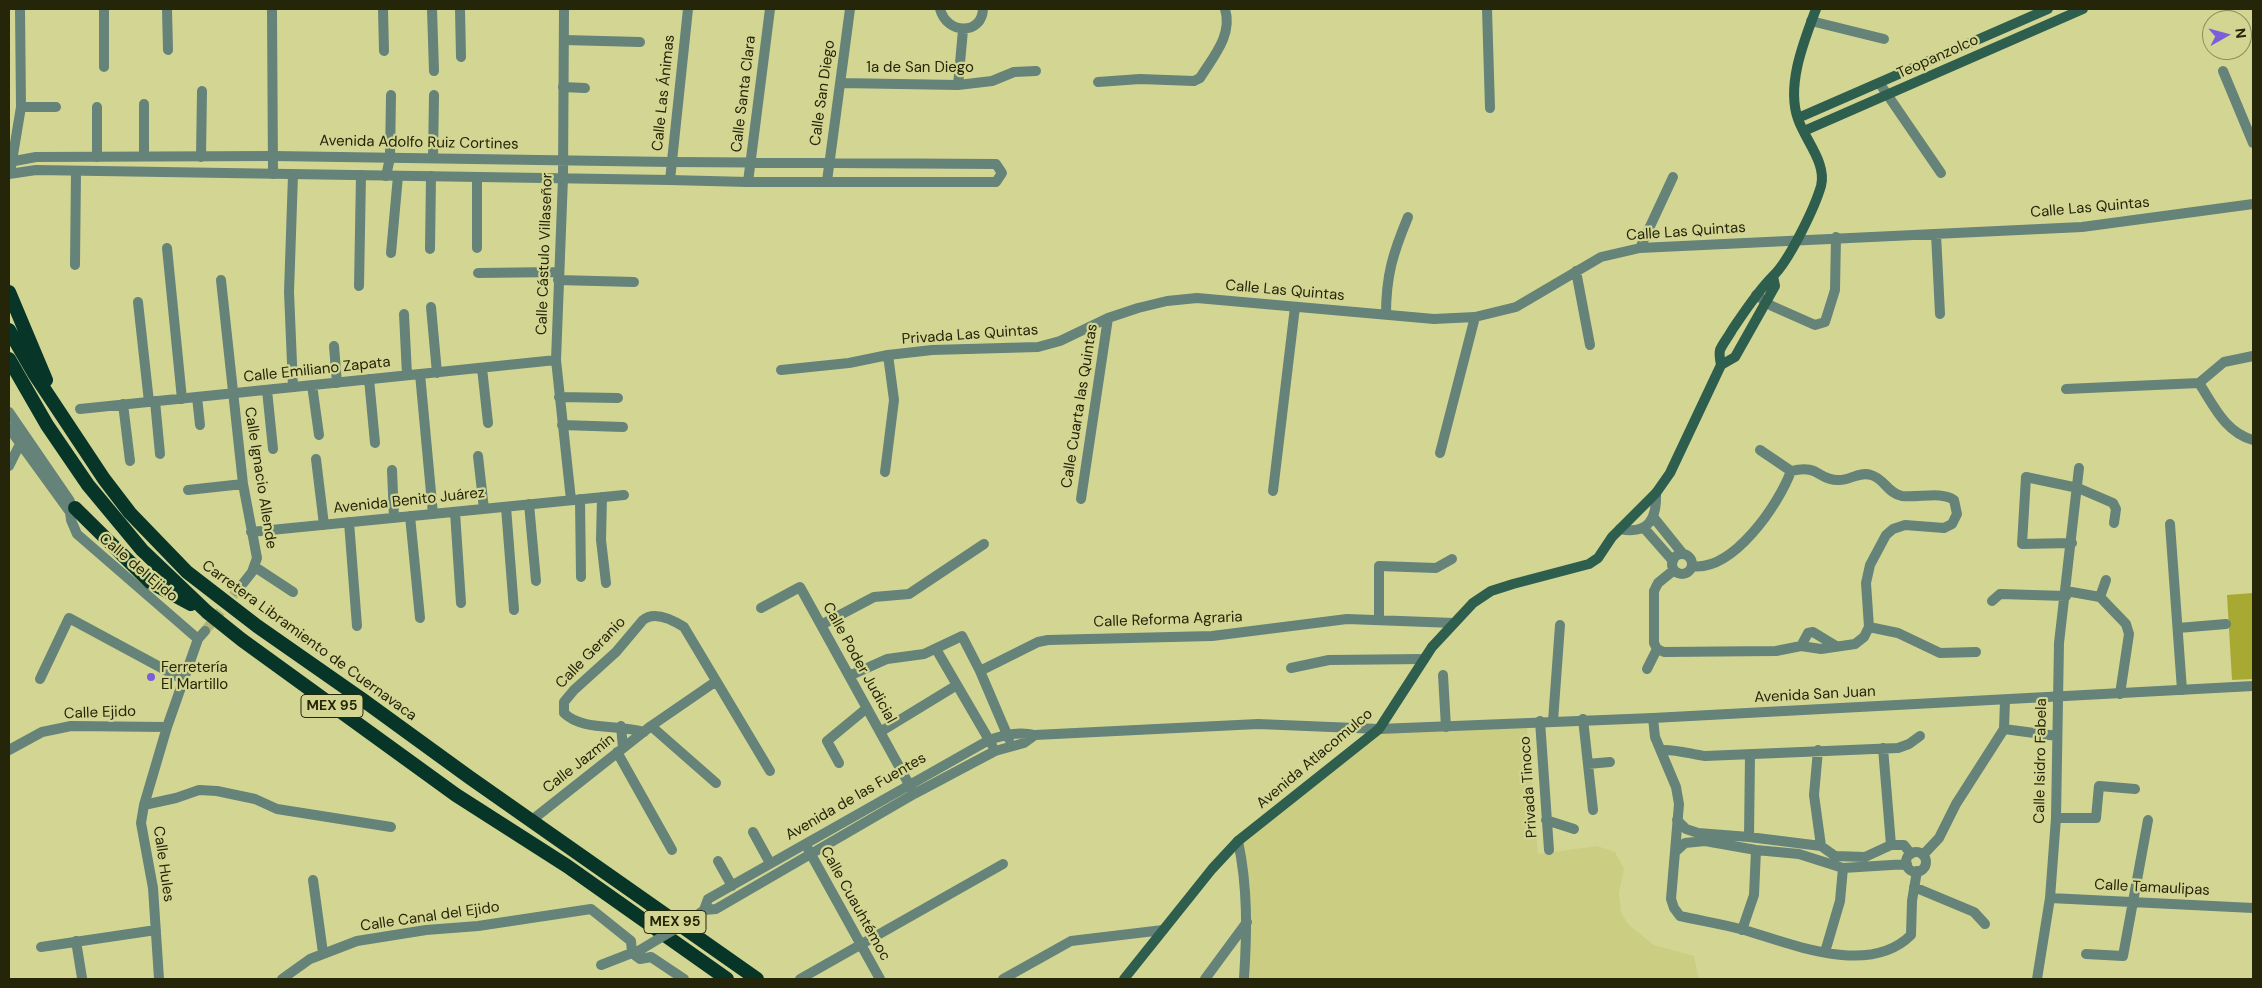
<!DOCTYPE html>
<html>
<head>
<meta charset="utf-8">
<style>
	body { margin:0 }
	#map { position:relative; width:2262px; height:988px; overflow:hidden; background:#d3d693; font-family:"DM Sans",sans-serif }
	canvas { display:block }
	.frame { position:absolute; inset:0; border:10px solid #252509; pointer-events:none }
	.north { position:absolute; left:2202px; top:10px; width:50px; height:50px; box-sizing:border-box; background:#d3d693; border:1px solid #8d8f5c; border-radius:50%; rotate:83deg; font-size:14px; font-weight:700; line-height:20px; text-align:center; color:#252509 }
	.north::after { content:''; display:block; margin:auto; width:18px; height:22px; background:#7a5fda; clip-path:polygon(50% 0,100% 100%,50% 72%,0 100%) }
</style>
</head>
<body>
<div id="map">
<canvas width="2262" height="988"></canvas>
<div class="frame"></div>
<div class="north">N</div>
</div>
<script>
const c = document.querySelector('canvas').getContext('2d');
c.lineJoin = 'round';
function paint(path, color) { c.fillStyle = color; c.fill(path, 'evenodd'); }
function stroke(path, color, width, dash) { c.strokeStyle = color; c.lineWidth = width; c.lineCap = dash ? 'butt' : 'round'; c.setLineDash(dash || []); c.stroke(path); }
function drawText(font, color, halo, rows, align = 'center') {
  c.font = font + ' "DM Sans",sans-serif'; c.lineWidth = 4.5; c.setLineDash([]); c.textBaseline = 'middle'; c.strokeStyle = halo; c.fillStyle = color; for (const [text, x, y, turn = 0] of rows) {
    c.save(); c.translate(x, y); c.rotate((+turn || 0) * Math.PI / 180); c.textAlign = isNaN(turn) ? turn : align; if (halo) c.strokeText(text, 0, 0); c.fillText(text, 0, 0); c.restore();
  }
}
paint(new Path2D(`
	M1527,726L1538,854L1597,846L1615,852L1624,869L1619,893L1621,912L1628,924L1654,945L1694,956L1699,979H1250V887L1240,841L1372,734Z`), '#cbce82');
paint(new Path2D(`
	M2253,593V679L2232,680L2227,595Z`), '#a8a932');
stroke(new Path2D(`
	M205,631L237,591`), '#b0b377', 10, [10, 5]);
stroke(new Path2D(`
	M167,9L168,50
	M272,9L273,174
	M383,9L384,51
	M432,9L434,71
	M460,9L461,57
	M940,9C947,35 982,35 983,9
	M1487,9L1490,108
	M1811,21L1884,39
	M564,40L640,42
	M104,67V9
	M2223,71L2253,143
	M1098,82L1140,79L1194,81L1200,78C1213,57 1233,35 1225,9
	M840,83L958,85L992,81L1014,72L1036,71
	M1880,84L1941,173
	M958,85L963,30
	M563,87L585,88
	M21,107H56
	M144,156V104
	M97,157V107
	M201,157L202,91
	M433,158L434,95
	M10,173L21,107L20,9
	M386,176L390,158L391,95
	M563,178L556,360L571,500
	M670,180L748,182H996L1002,173L996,164L672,162
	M827,181L850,9
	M748,182L770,9
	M1936,234L1940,314
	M167,248L182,399
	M477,248V177
	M1640,248L1673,177
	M430,249L431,176
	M391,253L398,176
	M75,265L76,171
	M1576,271L1590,345
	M478,273L558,272
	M221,280L243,484L257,558L252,572L237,591
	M558,280L634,282
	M359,286L361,175
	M1756,295L1772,306L1815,325L1825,322L1835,290L1836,237
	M138,302L149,402
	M431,307L437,373
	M404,314L407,375
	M1386,315C1386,275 1393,253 1408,217
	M334,346L337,383
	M482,368L488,423
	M781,370L849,363L888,355L932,350L1038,347L1060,341L1108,318L1138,308L1167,301L1197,298L1434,319L1475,317L1516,307L1601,257L1640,248L2082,227L2253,204
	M420,374L433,514
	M369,379L375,443
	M2199,383C2214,406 2225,432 2253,440
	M2199,383L2224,362L2253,356
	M312,385L319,435
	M293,387L289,292L293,175
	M2066,389L2199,383
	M267,390L273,449
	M197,397L200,425
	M559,397L618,398
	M155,401L160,454
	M123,404L130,461
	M80,409L556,360
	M9,412L70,501
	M562,425L623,427
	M9,428L70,512L71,520L77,534L198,639
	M1440,453L1475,317
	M478,456L484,509
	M316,459L324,525
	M9,466L22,440
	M392,470L394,518
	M885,472L894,400L888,355
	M188,490L243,484
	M1273,491L1295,307
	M602,497L601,540L606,583
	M580,499L581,577
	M1081,499L1108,318
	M529,504L536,581
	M506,507L514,610
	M455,512L461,603
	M410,516L420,618
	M1654,518L1683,554
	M349,522L357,626
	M2170,524L2182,690
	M1644,528L1673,561
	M1620,529C1649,535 1657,518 1656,493
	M251,532L624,495
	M2072,543L2022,544L2026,477L2078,488L2113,503L2116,509L2114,523
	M1672 564a10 10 0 1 1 20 0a10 10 0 1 1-20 0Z
	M1692,566C1733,572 1779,504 1791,471
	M255,567L293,592
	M1674,570L1658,583L1654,591V643L1657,649L1664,652L1776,651L1801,646L1821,649L1855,644L1864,637L1869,627L1866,583L1870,565L1886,535L1893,529L1905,525L1944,528L1952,524L1957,514L1954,500C1941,491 1919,498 1902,496C1888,494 1884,478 1871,475C1859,471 1849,481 1838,480C1817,480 1820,464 1791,471L1760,450
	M2066,591L2100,597L2126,624L2129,634L2120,694
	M2100,597L2106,580
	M1992,601L2000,594L2066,596
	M761,608L800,587L911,788
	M1379,620V566L1436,568L1452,559
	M821,625L874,597L909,594L984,544
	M1869,627L1898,633L1940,653L1976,652
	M2178,628L2226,624
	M1801,646L1808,633L1813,632L1836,646
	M936,649L992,745
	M1291,668L1329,660L1424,659
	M1647,669L1657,649
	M980,671L1038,642L1048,640L1212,636L1347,619L1454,623
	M1443,675L1446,727
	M849,676L887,659L924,654L962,636L980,671L1009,739
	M40,679L69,618L184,680
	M1653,718L1655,737L1676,787L1679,804L1671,899L1674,908L1680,916C1702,921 1723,924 1744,930C1792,944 1869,977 1911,935L1912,901L1917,871
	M1583,719L1593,810
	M1540,721L1549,850
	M1553,721L1560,625
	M621,726L623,748
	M651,726L716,783
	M2004,729L2057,736
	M644,732C618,724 582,731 564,713V702L574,690L616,652L643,620C655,610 673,620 684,627L770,771
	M880,732L957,685
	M1883,748L1891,845
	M9,750L42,732L71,726L167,727
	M1662,750C1674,749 1691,754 1705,756L1898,748L1909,744L1920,736
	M1818,750L1814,795L1821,846
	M617,752L672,850
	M839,763L827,741L867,708
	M1588,764L1610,762
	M144,805L176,798L199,790L217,791L255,799L277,809L391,827
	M2056,818H2096L2099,786L2135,789
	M532,820L651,726L715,682
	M1546,820L1574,829
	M1677,820L1686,829L1698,833L1749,837L1821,846L1835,856L1865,857L1891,845H1904L1911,854
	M753,832L770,863
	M1749,837L1750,755
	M1238,841C1248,888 1247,932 1244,979
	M808,849L880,979
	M1675,852L1685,843L1705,841L1756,850L1799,854L1843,868L1907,864
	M1906 862a10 10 0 1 1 20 0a10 10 0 1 1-20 0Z
	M1923,855L1939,838L1956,804L2004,729L2005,700
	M718,861L732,886
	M313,880L323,953
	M1914,887L1974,912L1985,924
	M2050,898L2253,908
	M704,910L716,909L914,794L995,751L1024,743L1035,735
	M695,917L704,910L708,899L989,740C1005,735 1018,731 1035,735L1258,724L1379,729
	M1742,930L1754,895L1756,850
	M76,941L82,978
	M41,947L156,930
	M1825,952L1840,901L1843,868
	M2086,954L2123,956L2148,820
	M601,965L637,951
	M159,979L153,888L141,823L144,805L167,727L198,639L205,631
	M282,979L310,959L357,941L426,930L478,926L591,909L631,941L632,953L640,959L651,957L684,979
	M800,979L1003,864
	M1003,979L1071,941L1163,930
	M1205,979L1247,922
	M2037,979L2050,898L2056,818L2059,643L2079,468`), '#658378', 10);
stroke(new Path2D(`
	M9,162L36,157L273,156L672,162
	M9,174L36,170L670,180L688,9
	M563,178L564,9
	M1379,729L1653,718L2253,686`), '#658378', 10);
stroke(new Path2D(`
	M1798,118L2048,9
	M1804,131L2083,9
	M1721,365L1735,357L1775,286L1773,276
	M1124,979L1212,869L1238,841L1379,729L1432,647L1473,603L1491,591L1513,584L1589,564L1598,558L1612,537L1656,493L1670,473L1721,365C1720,360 1719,354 1720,350C1723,343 1729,336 1732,330C1745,311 1757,292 1773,276C1789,261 1815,207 1821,186C1827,163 1805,140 1798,119C1786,85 1804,41 1816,9`), '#2e5e4e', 10);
stroke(new Path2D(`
	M9,292L46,380
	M9,330L35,375L104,479L130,513L187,572L257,626L363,700L469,777L757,979
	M9,359L47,425L88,485L142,550L207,612L242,640L456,795L567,866L727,979
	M75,508L150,582L191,604`), '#073628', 14);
stroke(new Path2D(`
	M640,950L695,917`), '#658378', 10);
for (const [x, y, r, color] of [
	[151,677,5,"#7a5fda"]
]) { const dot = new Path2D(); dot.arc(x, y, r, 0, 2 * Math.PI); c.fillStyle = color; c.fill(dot); stroke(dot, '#d3d693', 2); }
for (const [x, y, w] of [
	[332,706,62],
	[675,922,62]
]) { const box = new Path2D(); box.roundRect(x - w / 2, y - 11.5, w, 23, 4); c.fillStyle = '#d3d693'; c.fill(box); stroke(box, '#252509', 1); }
drawText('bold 14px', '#252509', null, [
	["MEX 95",332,706],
	["MEX 95",675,922]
]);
drawText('15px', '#252509', '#d3d693', [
	["Teopanzolco",1938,57,-24],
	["1a de San Diego",920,68],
	["Calle Las Ánimas",664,93,-84],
	["Calle San Diego",823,93,-82],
	["Calle Santa Clara",744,94,-83],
	["Avenida Adolfo Ruiz Cortines",419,143,1],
	["Calle Las Quintas",2090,208,-5],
	["Calle Las Quintas",1686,232,-4],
	["Calle Cástulo Villaseñor",545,254,-88],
	["Calle Las Quintas",1285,291,5],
	["Privada Las Quintas",970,335,-4],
	["Calle Emiliano Zapata",317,370,-6],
	["Calle Cuarta las Quintas",1080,406,-81],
	["Calle Ignacio Allende",260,478,81],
	["Avenida Benito Juárez",409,501,-6],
	["Calle del Ejido",138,568,40],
	["Calle Reforma Agraria",1168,620,-2],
	["Carretera Libramiento de Cuernavaca",309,641,36],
	["Calle Geranio",591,653,-46],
	["Calle Poder Judicial",859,663,61],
	["Avenida San Juan",1815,695,-3],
	["Calle Ejido",100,713,-2],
	["Avenida Atlacomulco",1315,759,-40],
	["Calle Isidro Fabela",2041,761,-89],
	["Calle Jazmín",579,764,-38],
	["Privada Tinoco",1529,787,-94],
	["Avenida de las Fuentes",856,797,-30],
	["Calle Hules",163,864,82],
	["Calle Tamaulipas",2152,888,3],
	["Calle Cuauhtémoc",855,904,61],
	["Calle Canal del Ejido",430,917,-8]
]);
drawText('15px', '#252509', '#d3d693', [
	["Ferretería",161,668],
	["El Martillo",161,685]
], 'left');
</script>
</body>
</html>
